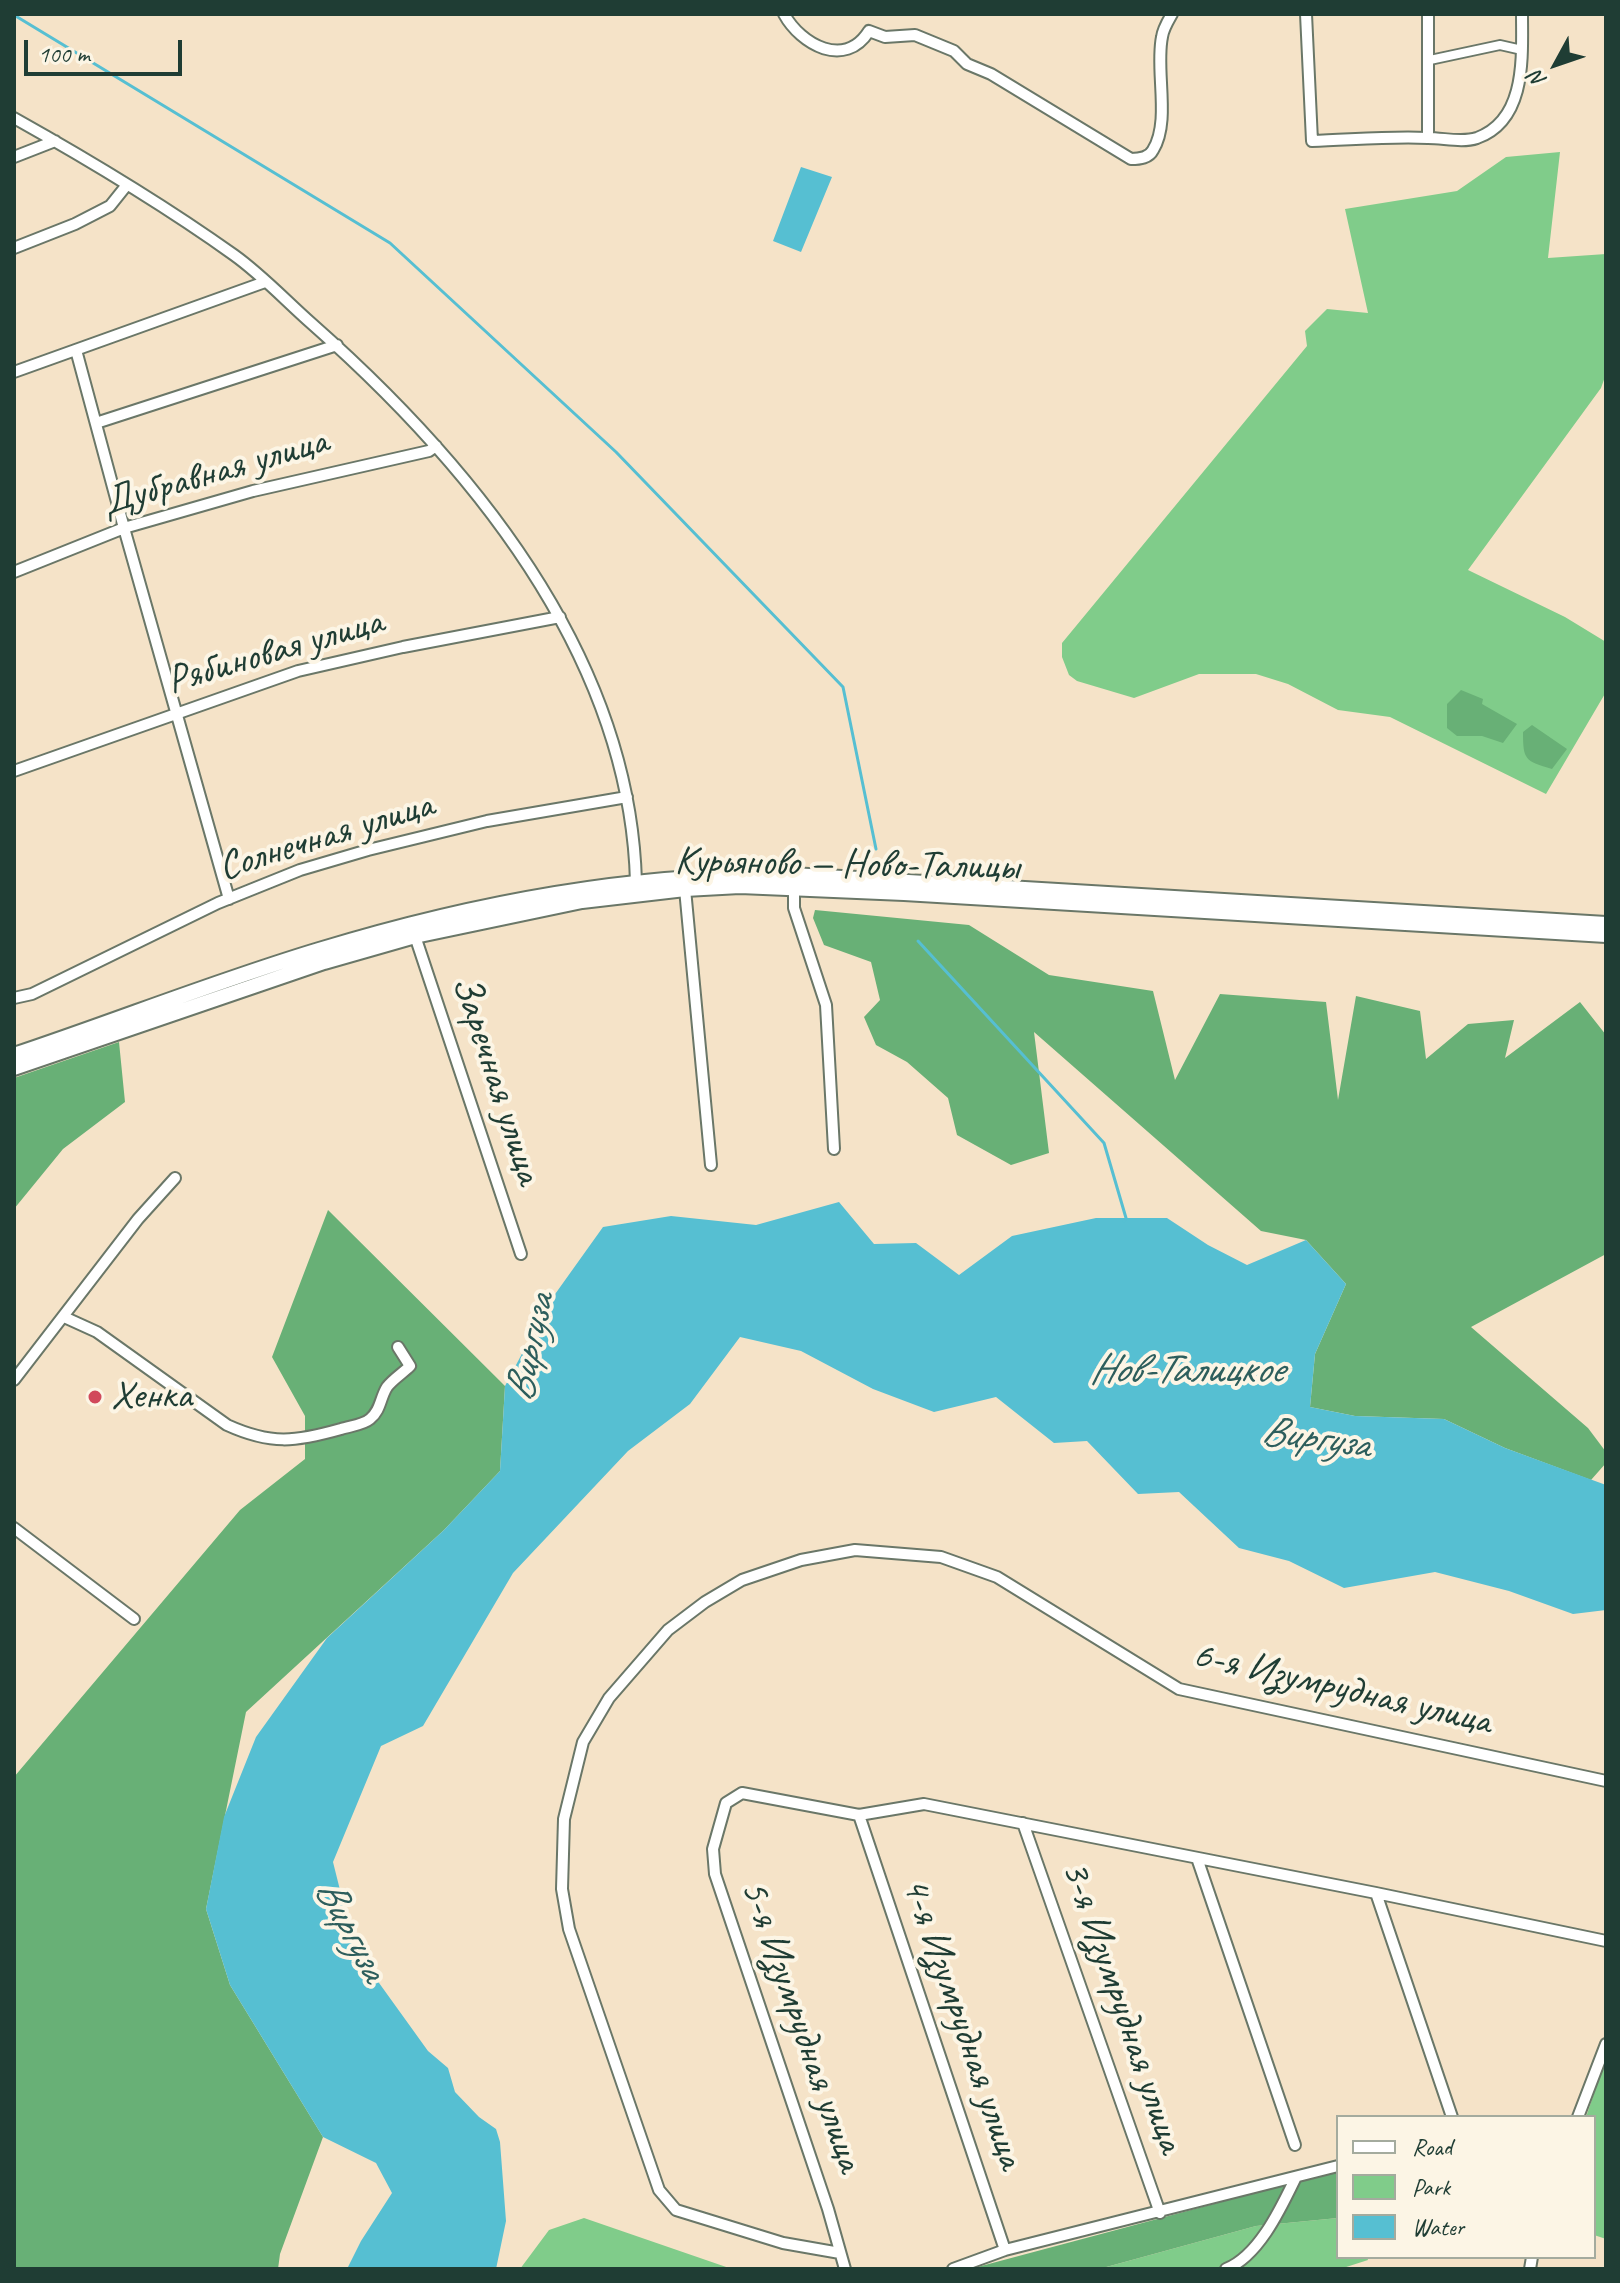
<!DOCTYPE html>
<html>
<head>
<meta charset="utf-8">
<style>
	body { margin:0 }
	#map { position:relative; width:1620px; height:2283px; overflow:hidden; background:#f5e3c8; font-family:Caveat,sans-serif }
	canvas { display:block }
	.frame { position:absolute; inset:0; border:16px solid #1f3d34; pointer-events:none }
	.legend { position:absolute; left:1336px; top:2115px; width:260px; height:144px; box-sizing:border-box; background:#fcf5e5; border:2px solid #a4ab9e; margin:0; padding:10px 14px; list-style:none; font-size:24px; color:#1f3d34 }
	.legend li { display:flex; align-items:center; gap:16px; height:40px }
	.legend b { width:40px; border:2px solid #a4ab9e }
	.north { position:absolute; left:1516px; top:24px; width:80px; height:80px; -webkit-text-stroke:6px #fcf5e5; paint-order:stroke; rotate:230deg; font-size:22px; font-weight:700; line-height:32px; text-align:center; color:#1f3d34 }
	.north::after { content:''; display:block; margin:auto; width:28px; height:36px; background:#1f3d34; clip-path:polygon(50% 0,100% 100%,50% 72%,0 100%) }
	.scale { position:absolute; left:24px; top:40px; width:158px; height:36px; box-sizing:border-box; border:4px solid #1f3d34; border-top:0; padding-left:10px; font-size:24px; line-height:28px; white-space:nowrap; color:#1f3d34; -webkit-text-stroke:6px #fcf5e5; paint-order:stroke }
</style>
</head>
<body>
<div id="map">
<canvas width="1620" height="2283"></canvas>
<div class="frame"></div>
<ul class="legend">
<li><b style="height:10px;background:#fff"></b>Road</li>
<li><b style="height:22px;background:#80cc8a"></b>Park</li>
<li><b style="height:22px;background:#56bfd2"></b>Water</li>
</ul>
<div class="north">N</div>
<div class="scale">100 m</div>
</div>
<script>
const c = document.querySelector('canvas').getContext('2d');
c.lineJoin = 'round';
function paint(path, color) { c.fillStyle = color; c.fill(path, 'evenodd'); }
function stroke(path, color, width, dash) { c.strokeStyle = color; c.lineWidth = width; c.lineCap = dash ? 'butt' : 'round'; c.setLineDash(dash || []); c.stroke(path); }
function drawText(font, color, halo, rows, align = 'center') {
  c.font = font + ' Caveat,sans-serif'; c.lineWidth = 8; c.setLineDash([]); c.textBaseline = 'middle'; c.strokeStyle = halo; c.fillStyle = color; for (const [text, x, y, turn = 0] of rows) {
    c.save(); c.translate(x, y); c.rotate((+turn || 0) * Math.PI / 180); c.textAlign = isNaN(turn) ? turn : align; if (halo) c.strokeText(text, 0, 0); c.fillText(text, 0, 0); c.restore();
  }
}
paint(new Path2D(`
	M1560,152L1548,258L1606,254V374L1601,388L1468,570L1565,617L1606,642V692L1546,794L1390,717L1338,710L1288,684L1256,674H1199L1134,698L1077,681L1069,675L1062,657V643L1307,346L1305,331L1327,309L1368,313L1345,209L1457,191L1506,157Z
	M1606,2058V2239L1594,2235V2117H1586Z
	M584,2218L732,2269H520L549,2230Z
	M1338,2218V2257H1367L1368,2260L1340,2269H1099L1256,2226Z`), '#80cc8a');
paint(new Path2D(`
	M1461,690L1483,699L1482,704L1517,724L1503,743L1482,736H1457L1447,728V704Z
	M1532,725L1567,749L1552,769C1525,761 1523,760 1523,732Z
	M815,910L969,925L1049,975L1153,991L1175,1080L1220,994L1326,1002L1338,1100L1356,996L1420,1011L1426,1059L1468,1024L1514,1020L1505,1058L1580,1002L1606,1035V1254L1471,1327L1588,1428L1606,1452V1463L1591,1480L1505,1448L1444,1419L1355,1416L1310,1407L1315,1354L1346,1284L1306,1240L1261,1231L1034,1032L1049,1153L1011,1165L957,1135L948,1098L907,1062L876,1045L864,1017L880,1000L871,962L824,945L813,918Z
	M119,1042L125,1102L63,1149L14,1209V1078Z
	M328,1210L505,1386L500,1471L444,1530L246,1712L206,1909L230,1985L323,2137L280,2254L278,2269H14V1777L240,1510L305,1459V1416L272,1357Z
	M1337,2171L1338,2218L1256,2226L1099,2269H970Z`), '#68b076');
paint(new Path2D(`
	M801,167L832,177L801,252L773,241Z
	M839,1202L874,1244L916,1243L959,1275L1012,1236L1096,1218H1167L1208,1245L1247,1265L1306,1240L1346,1284L1315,1354L1310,1407L1355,1416L1444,1419L1505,1448L1606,1485V1610L1573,1614L1509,1591L1435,1572L1344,1588L1289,1561L1239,1548L1179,1492L1138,1494L1087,1441L1054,1443L996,1397L934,1412L873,1389L801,1351L740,1337L690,1404L628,1451L513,1573L423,1726L381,1746L333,1862L352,1938L361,1949L369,1969L428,2051L448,2068L455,2092L479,2117L496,2129L500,2142L506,2221L496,2269H347L361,2241L392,2193L376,2163L323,2137L230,1985L206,1909L224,1817L256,1737L327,1638L444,1530L500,1471L505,1386L548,1304L603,1227L671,1216L756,1225Z`), '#56bfd2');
stroke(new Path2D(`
	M14,15L390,243L616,452L843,687L876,849
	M918,941L1104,1143L1126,1218L1124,1221`), '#56bfd2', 3);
const pedestrian = new Path2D(`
	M1430,60L1500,45L1522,50`);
const minor = new Path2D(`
	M784,14C801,45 845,69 869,31L885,37L915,35L954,51L967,64L991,74L1131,159C1140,159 1149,158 1153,150C1171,121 1155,70 1162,37C1163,29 1168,21 1172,14
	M1306,14L1312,141C1350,140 1390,136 1428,138C1444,138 1462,143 1477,138C1527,120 1522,56 1522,14
	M14,118C89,160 164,205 234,255C262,275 286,301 311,323C472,465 630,657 636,882
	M1428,137V14
	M14,157L55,141
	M14,248L75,224L110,206L126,186
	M76,350L124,528L229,899
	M14,372L265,282
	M96,423L337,345
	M14,572L124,528L253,491L429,451L436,446
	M14,771L298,671L403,647L560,617
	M794,888V908L826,1005L834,1149
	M685,889L711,1165
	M413,930L521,1254
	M14,998L32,994L218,903L300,870L368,850L487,821L627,797
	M64,1317L97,1332L227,1425C271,1445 295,1442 341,1429C350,1426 363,1425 370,1419C381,1410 380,1398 387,1387C393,1379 403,1373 410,1366L398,1347
	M14,1380L138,1219L175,1178
	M14,1528L134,1619
	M859,1815L1005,2250
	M1023,1823L1160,2213
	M1197,1858L1295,2145
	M1376,1893L1452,2117
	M1578,2117L1606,2044
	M840,2253L783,2243L676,2210L659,2190L569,1929L562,1889L564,1819L583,1742L609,1698L668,1630L705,1602L742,1580L801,1560L855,1550L941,1557L997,1577L1179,1689L1606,1781
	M845,2269L828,2209L715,1874L713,1849L726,1803L742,1793L859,1815L924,1804L1376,1893L1606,1941
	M953,2269L1005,2250L1338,2166
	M1226,2269C1259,2256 1281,2208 1296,2177
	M1530,2269L1532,2257`);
const secondary = new Path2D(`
	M14,1055C116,1021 216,981 319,950C473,903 631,873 792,875L1606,924
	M14,1068L324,962L415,936L582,901L685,889L740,886L904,893L1606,935`);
stroke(pedestrian, '#6a7768', 12);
stroke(minor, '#6a7768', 14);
stroke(secondary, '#6a7768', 18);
stroke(pedestrian, '#fff', 8);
stroke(minor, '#fff', 10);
stroke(secondary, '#fff', 14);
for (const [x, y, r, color] of [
	[95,1397,8,"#d1495b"]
]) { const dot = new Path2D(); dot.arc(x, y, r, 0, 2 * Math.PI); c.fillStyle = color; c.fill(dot); stroke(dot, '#fcf5e5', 3); }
drawText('40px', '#1f3d34', '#fcf5e5', [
	["Дубравная улица",215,473,-16],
	["Рябиновая улица",275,652,-16],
	["Солнечная улица",326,837,-17],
	["Курьяново — Ново-Талицы",847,865,1],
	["Заречная улица",496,1080,72],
	["6-я Изумрудная улица",1342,1689,13],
	["3-я Изумрудная улица",1122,2007,71],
	["4-я Изумрудная улица",962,2023,71],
	["5-я Изумрудная улица",801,2026,71]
]);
drawText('40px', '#1f3d34', '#fcf5e5', [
	["Хенка",111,1397]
], 'left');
drawText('italic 42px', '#2d5e5c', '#fcf5e5', [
	["Виргуза",531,1348,-78],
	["Нов-Талицкое",1186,1371],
	["Виргуза",1315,1439,8],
	["Виргуза",350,1930,62]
]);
</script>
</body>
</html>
